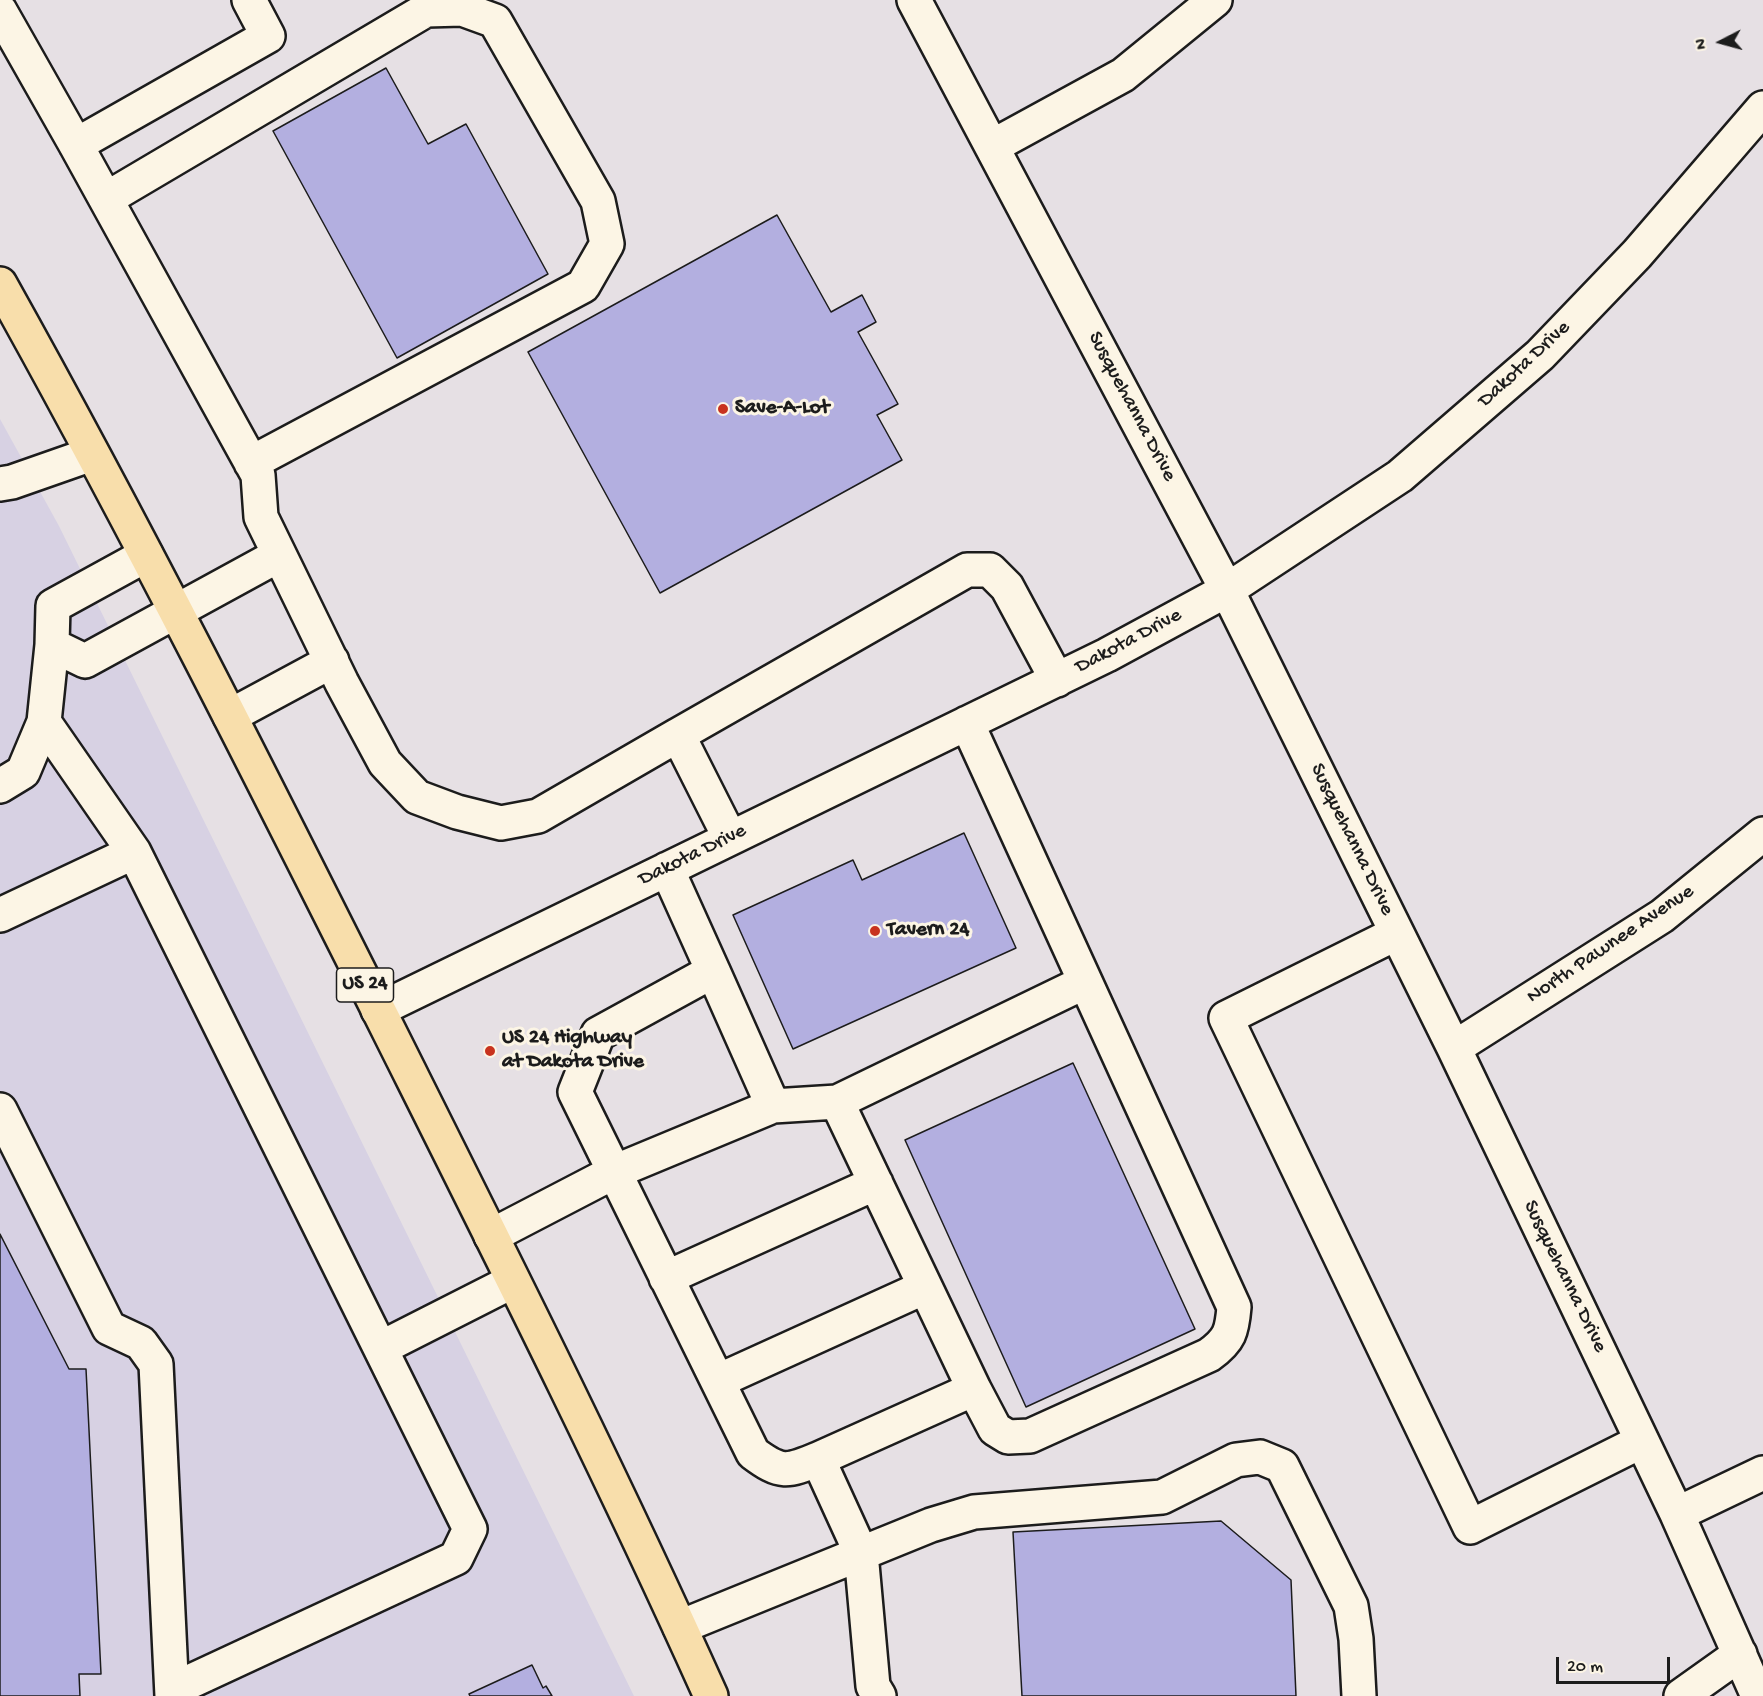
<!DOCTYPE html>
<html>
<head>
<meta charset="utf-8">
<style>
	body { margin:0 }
	#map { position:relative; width:1763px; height:1696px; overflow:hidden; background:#e6e0e4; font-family:"Gochi Hand",sans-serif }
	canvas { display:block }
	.north { position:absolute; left:1691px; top:12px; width:60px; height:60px; -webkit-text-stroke:4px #fcf5e5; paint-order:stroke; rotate:264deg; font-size:16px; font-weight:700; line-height:24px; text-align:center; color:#1c1c1c }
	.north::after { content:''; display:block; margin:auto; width:21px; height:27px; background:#1c1c1c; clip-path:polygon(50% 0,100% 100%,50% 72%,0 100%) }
	.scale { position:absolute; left:1556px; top:1657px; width:114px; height:27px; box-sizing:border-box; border:3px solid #1c1c1c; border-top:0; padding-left:8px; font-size:18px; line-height:21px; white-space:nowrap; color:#1c1c1c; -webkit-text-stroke:4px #fcf5e5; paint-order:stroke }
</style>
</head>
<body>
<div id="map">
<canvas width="1763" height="1696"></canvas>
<div class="north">N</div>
<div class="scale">20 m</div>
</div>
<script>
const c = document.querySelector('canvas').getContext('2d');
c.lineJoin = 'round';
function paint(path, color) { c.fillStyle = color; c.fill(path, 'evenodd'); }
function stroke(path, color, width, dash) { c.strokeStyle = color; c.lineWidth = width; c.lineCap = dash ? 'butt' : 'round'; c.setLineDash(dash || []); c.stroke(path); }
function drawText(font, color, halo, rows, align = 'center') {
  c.font = font + ' "Gochi Hand",sans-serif'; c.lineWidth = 6; c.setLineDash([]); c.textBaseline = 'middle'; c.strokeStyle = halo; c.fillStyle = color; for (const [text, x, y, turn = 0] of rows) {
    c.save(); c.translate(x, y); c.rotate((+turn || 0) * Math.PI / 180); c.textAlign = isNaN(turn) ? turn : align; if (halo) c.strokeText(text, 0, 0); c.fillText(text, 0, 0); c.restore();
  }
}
paint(new Path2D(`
	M0,419L59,526L634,1696H0Z`), '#d7d1e3');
const building = new Path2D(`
	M386,68L428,144L466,124L548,274L397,358L273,131Z
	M777,215L831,312L862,295L876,322L858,332L898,404L877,415L902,460L660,593L528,352Z
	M964,833L1016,948L793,1049L733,915L853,860L862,880Z
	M1073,1063L1195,1329L1026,1407L905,1140Z
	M0,1234L69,1369H86L101,1674H79L80,1696H0Z
	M1221,1521L1291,1580L1296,1696H1022L1013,1532Z
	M532,1665L543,1688L546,1686L552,1696H470L469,1694Z`);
paint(building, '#b3afe0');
stroke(building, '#1c1c1c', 1.5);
const minor = new Path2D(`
	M914,0L1227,590L1454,1048L1677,1514L1758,1696
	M0,11L76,145L258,475L261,517L342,683L385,763L417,797L457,812L501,823L538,816L678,735L730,838
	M76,145L268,36L249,0
	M993,146L1123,75L1215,0
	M106,199L426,10L462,9L495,21L598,201L607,244L583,286L251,463
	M0,484L12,482L92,454
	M52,645L85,661L279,555
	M230,716L332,661
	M678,735L967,570H990L1007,587L1057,680
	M0,786L23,772L44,722L52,645L53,606L146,555
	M134,852L470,1529L456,1558L172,1690
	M667,869L713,971L598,1034L575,1092L753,1453C781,1474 787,1472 818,1459L861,1553L873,1686L879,1696
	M0,915L134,852L44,722
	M1397,933L1226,1018L1470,1527L1642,1441
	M713,971L773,1106
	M378,1010L1107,655L1227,590L1400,476L1540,355L1637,254L1763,108
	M1454,1048L1662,916L1763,834
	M837,1102L974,1389
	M0,1110L109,1328L141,1343L156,1364L172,1696
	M491,1236L614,1172L773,1106L837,1102L1085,982
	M666,1278L876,1183
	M381,1348L513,1281
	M718,1381L925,1287
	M818,1459L974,1389L995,1429L1008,1437L1030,1436L1209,1355C1230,1340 1232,1331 1234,1307L967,723
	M1677,1514L1763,1473
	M680,1627L931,1525L974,1512L1162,1497L1236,1460L1260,1457L1282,1466L1351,1606L1356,1639L1359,1696
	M1681,1696L1740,1654`);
const highway = new Path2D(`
	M0,284C137,529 263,780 389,1031C499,1251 610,1471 711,1696`);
stroke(minor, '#1c1c1c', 38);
stroke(highway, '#1c1c1c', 38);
stroke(minor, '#fcf5e5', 33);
stroke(highway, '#f8deab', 33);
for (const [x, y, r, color] of [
	[723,409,6,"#c8321e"],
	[875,931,6,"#c8321e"],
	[490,1051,6,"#c8321e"]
]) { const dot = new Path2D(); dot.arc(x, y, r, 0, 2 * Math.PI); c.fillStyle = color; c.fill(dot); stroke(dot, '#fcf5e5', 2); }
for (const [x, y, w] of [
	[365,985,57]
]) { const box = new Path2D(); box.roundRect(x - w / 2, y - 17, w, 34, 4.5); c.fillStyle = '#fcf5e5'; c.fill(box); stroke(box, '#1c1c1c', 1.5); }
drawText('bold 20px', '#1c1c1c', null, [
	["US 24",365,985]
]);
drawText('21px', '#1c1c1c', '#fcf5e5', [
	["Dakota Drive",1525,365,-43],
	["Susquehanna Drive",1131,407,62],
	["Dakota Drive",1129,642,-28],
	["Susquehanna Drive",1351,840,64],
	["Dakota Drive",693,856,-26],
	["North Pawnee Avenue",1611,945,-34],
	["Susquehanna Drive",1564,1277,64]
]);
drawText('bold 21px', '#1c1c1c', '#fcf5e5', [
	["Save-A-Lot",735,409],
	["Tavern 24",887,931],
	["US 24 Highway",502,1039],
	["at Dakota Drive",502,1063]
], 'left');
</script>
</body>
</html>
